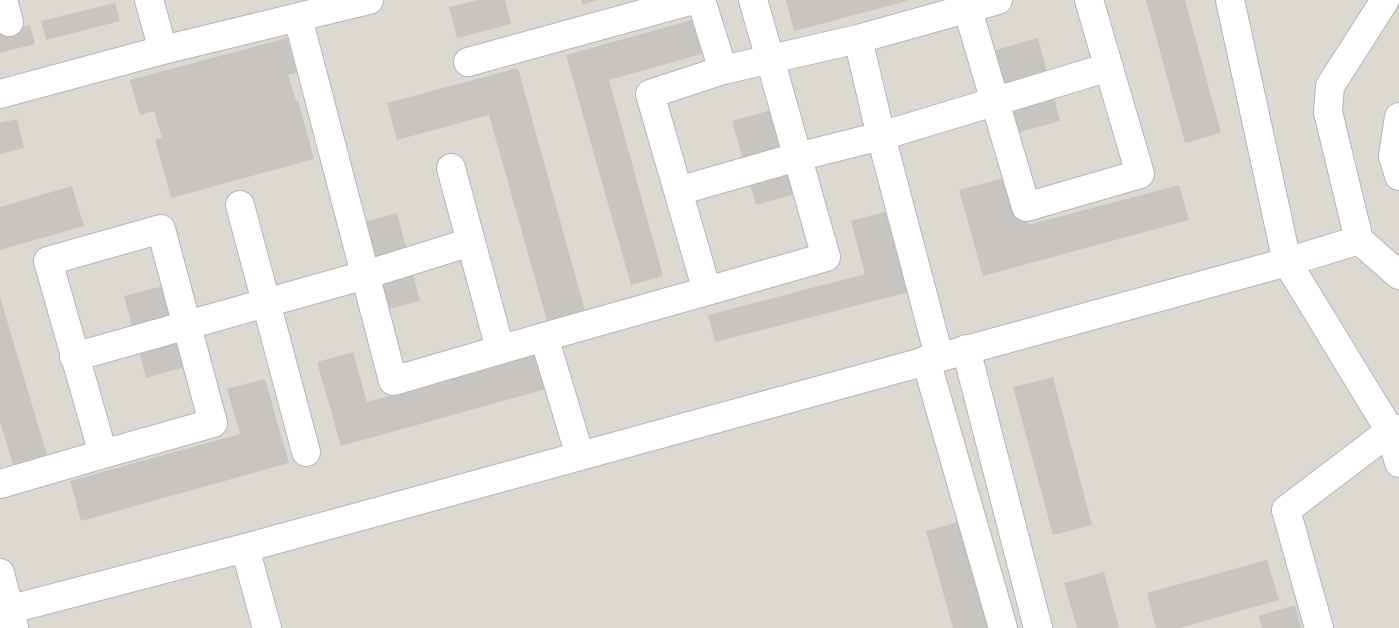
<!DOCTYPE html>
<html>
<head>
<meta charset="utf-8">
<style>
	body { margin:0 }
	canvas { display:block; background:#edeae2 }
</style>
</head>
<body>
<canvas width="1399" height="628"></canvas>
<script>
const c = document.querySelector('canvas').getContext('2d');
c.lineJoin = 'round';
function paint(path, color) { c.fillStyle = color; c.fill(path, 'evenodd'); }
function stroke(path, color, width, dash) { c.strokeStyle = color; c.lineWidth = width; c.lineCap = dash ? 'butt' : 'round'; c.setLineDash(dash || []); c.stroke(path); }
paint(new Path2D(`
	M0,0H1399V628H0Z`), '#ddd9d0');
paint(new Path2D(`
	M478,0H505L511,24L457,38L449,7Z
	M581,0H597L583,5Z
	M786,0H907V1L794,31Z
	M1146,0H1185L1221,133L1185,143Z
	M115,3L120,21L46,40L41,21Z
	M706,16L716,50L609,80L663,276L631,285L566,55Z
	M30,25L35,44L0,53V33Z
	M287,38L297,72L288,75L296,101L298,100L314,159L171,198L155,139L162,138L154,111L140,115L130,80Z
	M1038,38L1060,121L1017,133L995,50Z
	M518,68L585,311L547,321L489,115L397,140L387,103Z
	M775,109L799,193L756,205L732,121Z
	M17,119L24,148L0,154V123Z
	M1014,175L1028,225L1179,185L1189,220L983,276L959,190Z
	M72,186L84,226L0,250V207Z
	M888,211L909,292L715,342L708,315L865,274L851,221Z
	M397,213L420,301L377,312L354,225Z
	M166,285L188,366L146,378L124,296Z
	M0,297L47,455L13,465L0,421Z
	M353,352L367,402L536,355L546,389L341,446L317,362Z
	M1053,377L1092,525L1053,535L1013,387Z
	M265,379L289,463L81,521L70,481L240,434L227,389Z
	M977,517L1007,628H953L926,531Z
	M1267,560L1279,600L1179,628H1156L1147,593Z
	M1104,572L1119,628H1077L1064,583Z
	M1295,605L1301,628H1262L1258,616Z`), '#c8c5c0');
const minor = new Path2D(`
	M3,0L9,22
	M149,0L163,50
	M701,0L723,70
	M753,0C778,85 801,171 826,257L707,291L650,94L723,70L858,39L998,0
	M965,0L1026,207L1140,174L1089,0
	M1230,0L1287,262L1390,431L1399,463
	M298,18L393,381L544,337L580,456
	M858,39L881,136L939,356
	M468,62L693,0
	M0,94L163,50L369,0
	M1399,117L1393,156L1399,176
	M451,168L471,242
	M678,191L797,157L881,136L1109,67
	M240,205L306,452
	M161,229L213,423L103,454L48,261Z
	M1359,240L1328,112L1330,86L1385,0
	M544,337L707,291
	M966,349L1038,628
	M74,357L365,275L471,242L500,349
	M926,360L1003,628
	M0,484L103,454
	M245,548L267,628
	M0,573L14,628
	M0,612L245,548L1287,262L1359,240L1399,275
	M1319,628L1286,510L1390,431L1399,429`);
stroke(minor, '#b3b6ba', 30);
stroke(minor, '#fff', 28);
</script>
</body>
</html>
